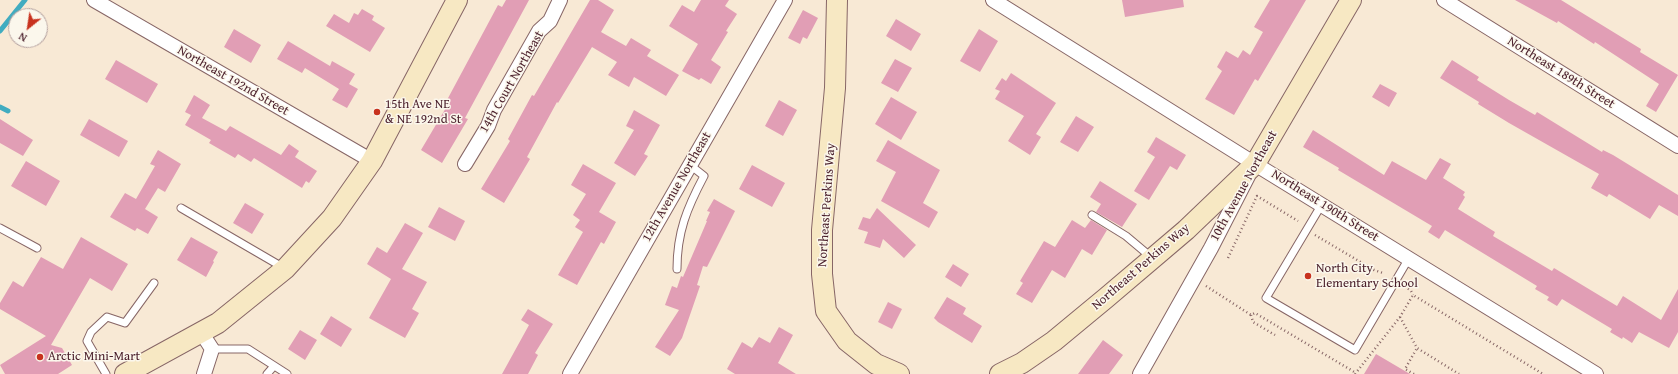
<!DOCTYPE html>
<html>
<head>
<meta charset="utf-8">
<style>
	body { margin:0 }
	#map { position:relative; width:1678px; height:374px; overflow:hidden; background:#f8e9d5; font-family:"Gentium Book Plus",serif }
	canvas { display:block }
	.north { position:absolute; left:8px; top:8px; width:40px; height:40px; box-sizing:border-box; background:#fbf7ec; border:1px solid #b4a19f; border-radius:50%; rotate:210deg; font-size:11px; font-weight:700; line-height:16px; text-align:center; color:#4a1f2b }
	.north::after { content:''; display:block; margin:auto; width:14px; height:18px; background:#c8321e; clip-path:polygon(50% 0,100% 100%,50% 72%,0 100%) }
</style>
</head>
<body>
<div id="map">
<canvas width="1678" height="374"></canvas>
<div class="north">N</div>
</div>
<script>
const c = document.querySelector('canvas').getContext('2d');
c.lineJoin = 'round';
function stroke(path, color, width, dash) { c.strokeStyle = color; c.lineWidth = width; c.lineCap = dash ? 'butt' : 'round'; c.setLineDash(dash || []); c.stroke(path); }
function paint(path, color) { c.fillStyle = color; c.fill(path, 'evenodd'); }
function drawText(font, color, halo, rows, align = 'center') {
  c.font = font + ' "Gentium Book Plus",serif'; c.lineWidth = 3; c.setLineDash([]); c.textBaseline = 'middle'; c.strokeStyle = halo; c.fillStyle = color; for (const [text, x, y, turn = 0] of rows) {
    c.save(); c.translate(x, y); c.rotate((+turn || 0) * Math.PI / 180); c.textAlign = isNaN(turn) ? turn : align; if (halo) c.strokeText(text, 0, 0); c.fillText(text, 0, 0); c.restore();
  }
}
stroke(new Path2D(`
	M0,31L25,0
	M0,107L8,111`), '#41acc0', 5);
paint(new Path2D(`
	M506,0H529L465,118L468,119L442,163L421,150L450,101L447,100L498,5L502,7Z
	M590,0H598L614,10L601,32L626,46L631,38L651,50L647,56L679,75L666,96L634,77L629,87L608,75L617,62L592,47L558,103L557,102L527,157L530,159L504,203L481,189L510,141L508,139L532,95L534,96Z
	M701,0H729L725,6L737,14L726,31L728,32L711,60L721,67L711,84L701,78L699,80L682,71L698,44L669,26L682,5L694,12Z
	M1122,0H1183L1184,7L1125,17Z
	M1270,0H1306L1258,81L1255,79L1234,115L1205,99L1222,71L1217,67L1226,51L1238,58L1243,50L1250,55L1263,32L1254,27Z
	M1515,0H1561L1641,49L1640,52L1678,75L1656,112L1646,106L1659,84L1595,42L1594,44L1558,21L1557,23Z
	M362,9L374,16L372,20L385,28L370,52L326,26L334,14L349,23L354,13L358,15Z
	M803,10L818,18L807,39L803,37L800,44L788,38Z
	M896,19L921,34L911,51L886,36Z
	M234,29L261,45L251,63L224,47Z
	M979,29L998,41L980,72L960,61Z
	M288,41L330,66L332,61L355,74L349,84L358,89L347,108L332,100L339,89L305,68L302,73L277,59Z
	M895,59L912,68L898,92L881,83Z
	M116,60L158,84L147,103L105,79Z
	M1452,60L1479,77L1477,80L1509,100L1535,115L1537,112L1602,152L1603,150L1613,155L1678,195V216L1659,205L1650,219L1609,194L1607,197L1591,188L1599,174L1509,123L1478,104L1479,102L1440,78Z
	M1011,73L1056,103L1036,134L1041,137L1030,155L1008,141L1024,116L995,99L1000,91L995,89L1002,78L1006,81Z
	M1380,84L1397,93L1389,107L1372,97Z
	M194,95L210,105L202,118L226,131L230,126L281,155L289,144L299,151L295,157L317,171L309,183L306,181L302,188L254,158L251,162L238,154L235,158L209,143L211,140L185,125L191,115L185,112Z
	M891,97L917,112L901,140L875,124Z
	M779,100L797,110L783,136L765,126Z
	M634,110L660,125L644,154L648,156L635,176L614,163L634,130L626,126Z
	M1076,116L1094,127L1078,152L1060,142Z
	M0,119L33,140L23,156L0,143Z
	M89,119L128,141L119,157L80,135Z
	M1313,130L1384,175L1392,161L1426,180L1440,158L1451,164L1443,178L1465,192L1463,195L1465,197L1458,209L1495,232L1493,236L1552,271L1554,268L1617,306L1623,296L1661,320L1678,289V332L1669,348L1639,332L1632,343L1623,337L1622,339L1610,332L1612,329L1562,299L1557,306L1547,300L1549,297L1535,289L1537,286L1445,230L1439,239L1428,232L1432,226L1338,170L1339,168L1303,147Z
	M1156,137L1186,155L1177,170L1170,166L1149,200L1134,191L1155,157L1147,152Z
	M888,140L940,170L923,203L938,212L929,228L881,201L896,172L876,161Z
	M158,150L181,164L165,192L158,188L145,209L158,217L148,234L137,228L135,231L110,217L125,193L136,199L155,166L150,164Z
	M26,161L60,181L46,206L11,186Z
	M583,164L616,183L599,212L616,222L604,244L601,242L577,285L558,275L583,232L575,227L580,220L573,215L586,194L571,185Z
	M752,165L785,183L772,207L739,189Z
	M1100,181L1137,204L1122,227L1096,212L1101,204L1090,197Z
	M714,199L735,211L707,267L703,266L697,285L700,286L682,338L670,356L655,347L679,310L665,305L672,286L677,288L681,276L683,277L707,221H706L710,212L707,211Z
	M245,203L264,214L252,234L233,223Z
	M439,207L465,221L455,241L428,227Z
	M877,208L916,245L904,258L883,239L880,248L864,243L868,232L858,229L863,217L870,219Z
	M1072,220L1085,228L1091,220L1107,230L1092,255L1082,249L1065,278L1052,270L1032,303L1016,294L1023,283L1020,281L1044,241L1055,247Z
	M405,223L423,233L402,269L427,282L412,309L419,313L405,338L369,318L391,279L367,264L377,247L387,253Z
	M81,237L128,264L112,291L90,278L51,345L62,348L72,365L58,374H5L0,365L46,336L0,309V303L13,281L23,287L41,257L63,269Z
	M191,237L218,252L213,261L214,262L206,277L177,260Z
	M953,264L969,274L961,287L945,277Z
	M947,297L966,308L963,314L982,326L972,343L938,322L934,318Z
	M888,302L902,309L892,329L878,322Z
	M528,309L553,324L535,353L538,355L528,374H502L529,325L521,320Z
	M331,316L352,329L341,347L320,334Z
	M779,327L793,335L778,363L796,374H735L727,369L742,342L752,348L759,337L770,343Z
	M300,330L317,340L305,360L288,349Z
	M1103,340L1123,355L1109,374H1078Z
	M1376,354L1410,374H1364Z`), '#e19eb5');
const service = new Path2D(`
	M1322,204L1266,298L1355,350L1409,258
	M181,208L284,268
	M1092,215L1126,236L1151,257
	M0,228L37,248
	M677,269C677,232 687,208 704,176L690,165
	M212,349H248L287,374
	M106,374L87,341L91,332L107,317L125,323L154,283
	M267,374L274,366`);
const minor = new Path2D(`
	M94,0L372,161
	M993,0L1255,164L1596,374
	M1444,0L1678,146
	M465,164L488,126L494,110L539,31L550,21L560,0
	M201,332L212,349L204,374
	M570,374L785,0
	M1140,374L1211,248L1248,176`);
const secondary = new Path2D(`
	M837,0L835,88L822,230V274L826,311L847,341L876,364L899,374
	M125,374L218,323L285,269L332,218L372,161L457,0
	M1000,374L1022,363L1054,341L1106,298L1186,230L1255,164L1351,0`);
stroke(service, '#876666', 9);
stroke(minor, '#876666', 16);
stroke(secondary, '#876666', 22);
stroke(new Path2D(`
	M1315,235L1374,270L1383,273
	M1228,258L1257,196L1298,221
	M1206,286L1251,315L1255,313L1356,373
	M1405,286L1411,291L1413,295
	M1251,315L1253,322L1275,335
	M1400,317L1417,348L1459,374
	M1355,374L1400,317L1413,295L1543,374
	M1414,374L1405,369L1417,348`), '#876666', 2.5, [1, 3]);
stroke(service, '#fff', 7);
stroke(minor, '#fff', 14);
stroke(secondary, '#f7e8c3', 20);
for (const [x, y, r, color] of [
	[377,112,4,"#c8321e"],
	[1308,276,4,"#c8321e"],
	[40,357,4,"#c8321e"]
]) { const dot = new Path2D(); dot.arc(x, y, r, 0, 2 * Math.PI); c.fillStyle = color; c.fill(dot); stroke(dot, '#fbf7ec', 1.5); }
drawText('13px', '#4a1f2b', '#fbf7ec', [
	["Northeast 189th Street",1561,73,32],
	["Northeast 192nd Street",233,81,30],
	["14th Court Northeast",512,82,-60],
	["10th Avenue Northeast",1244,186,-61],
	["12th Avenue Northeast",677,187,-60],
	["Northeast Perkins Way",827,205,-86],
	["Northeast 190th Street",1325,206,32],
	["Northeast Perkins Way",1141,267,-41]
]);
drawText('13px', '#4a1f2b', '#fbf7ec', [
	["15th Ave NE",385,105],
	["& NE 192nd St",385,120],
	["North City",1316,269],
	["Elementary School",1316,284],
	["Arctic Mini-Mart",48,357]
], 'left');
</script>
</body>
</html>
